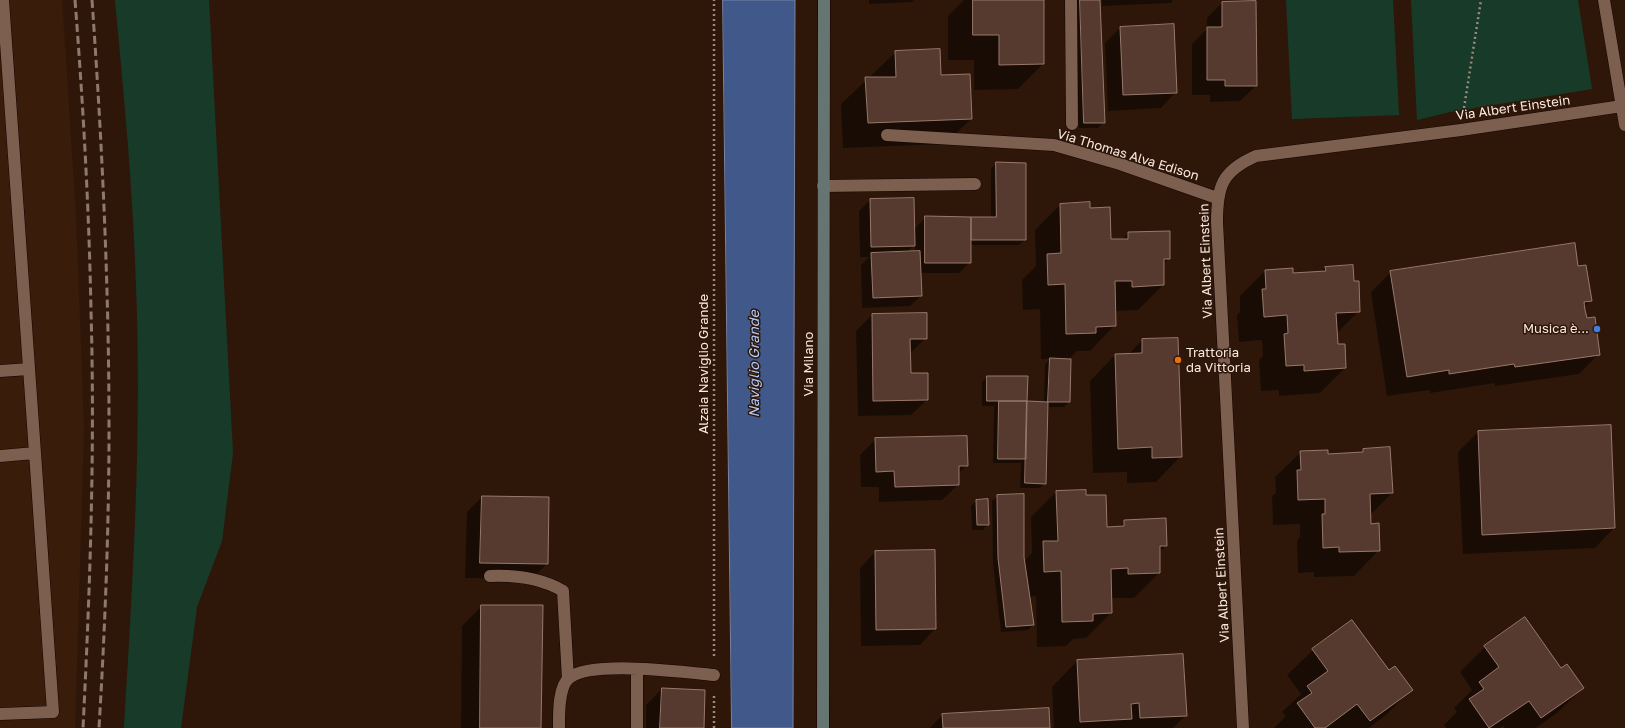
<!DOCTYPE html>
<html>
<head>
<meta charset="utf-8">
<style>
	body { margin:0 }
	canvas { display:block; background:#2e1709 }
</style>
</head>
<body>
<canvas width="1625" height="728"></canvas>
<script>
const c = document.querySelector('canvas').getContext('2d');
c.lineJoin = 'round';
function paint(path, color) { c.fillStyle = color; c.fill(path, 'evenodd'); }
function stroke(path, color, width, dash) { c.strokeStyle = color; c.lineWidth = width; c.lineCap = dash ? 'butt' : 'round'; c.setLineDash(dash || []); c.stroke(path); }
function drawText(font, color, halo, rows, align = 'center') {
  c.font = font + ' "Golos Text",sans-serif'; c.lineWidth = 3; c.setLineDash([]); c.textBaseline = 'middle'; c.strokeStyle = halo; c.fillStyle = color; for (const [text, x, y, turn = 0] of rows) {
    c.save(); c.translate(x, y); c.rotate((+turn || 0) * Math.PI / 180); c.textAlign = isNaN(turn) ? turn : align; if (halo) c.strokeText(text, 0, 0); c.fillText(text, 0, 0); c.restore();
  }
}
paint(new Path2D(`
	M0,0H62L76,215L84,429L75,728H0Z`), '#391c09');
paint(new Path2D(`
	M115,0H209L233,453L222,541L197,607L181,728H124C133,581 142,433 136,285C133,190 124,95 115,0Z
	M1286,0H1393L1399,115L1292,119Z
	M1411,0H1578L1592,89L1450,112L1417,120Z`), '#173b28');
const water = new Path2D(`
	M723,0H795L793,728H732Z`);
paint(water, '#41598a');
stroke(water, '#7884a4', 1);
paint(new Path2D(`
	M869,0H914L912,2L869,4Z
	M964,0H1043V64L1018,89L974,90V60H948V16Z
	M1075,0H1099L1104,122L1098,128H1079Z
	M1102,0H1173L1171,3L1102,6Z
	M1222,3L1256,86L1240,101L1210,102V95H1192V44L1207,29V18Z
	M1120,28L1176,92L1161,108L1108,111L1105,43Z
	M896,52L940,76L971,119L945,144L843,148L841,104Z
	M996,163L1025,240L1019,245H970V262L959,273H920L921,296L910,306L862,308L861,265L869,257H860L859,211L870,200L913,199L914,229L926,217L991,218V169ZM915,245V253H907L910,249Z
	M1060,205L1089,209L1110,240H1122L1128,233L1169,258L1163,265V285L1138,310L1115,311V325L1090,351H1077L1069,359V402L1064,407H1047L1045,483L1040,488H1020L1021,463H993L994,406H982V382L987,377L1026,402H1044L1045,364L1050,359H1041L1040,309L1023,310L1022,280L1036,266L1035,230Z
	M1325,267L1353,282L1359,311L1336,334L1337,345L1345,368L1320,393L1279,396V390L1261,391L1259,360L1263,356L1262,340L1239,342L1237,315L1240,312V296L1265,271L1292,274L1321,272Z
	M1577,268L1591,300L1584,307V310L1599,354L1579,374L1495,386V383L1430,393V390L1387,396L1371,292L1391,272Z
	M926,314V338L909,354L910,374L927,400L911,415L858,416L856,331L872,315Z
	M1142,340L1181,456L1156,482L1127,483V472L1093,473L1090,381L1115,355H1128Z
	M1610,426L1614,528L1595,548L1463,554L1458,452L1478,432Z
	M876,439L967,465L958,474V485L942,500L879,502V487H861L860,455Z
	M1363,450L1392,493L1369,516L1370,525L1379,550L1354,576L1314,577V572L1298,573L1297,541L1300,537V524L1273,525L1272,496L1276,493L1275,477L1301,452L1327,455L1360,453Z
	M1056,492L1085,497L1106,528H1118L1125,521L1166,546L1159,552V573L1134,598H1111V613L1086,638L1073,639L1066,646L1037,647L1036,596L1029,597L1033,625L1028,630L1001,632L993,564L992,501L998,496L1024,561L1032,553L1031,517Z
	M482,497L547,564L531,579L465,578L467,512Z
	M976,501L988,524L983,530H972L971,506Z
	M934,551L935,629L920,645L861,646L860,568L875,552Z
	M482,606L540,728H461L462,626Z
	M1352,622L1389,672L1411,690L1386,715L1369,728H1274L1286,716L1282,712L1301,694L1287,675L1313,650Z
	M1485,647L1560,669L1583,688L1557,713L1536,728H1505L1503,726L1500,728H1446L1444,725L1457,712L1454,708L1472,690L1460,672Z
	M1182,655L1186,715L1173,728H1054L1052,687L1077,661Z
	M662,689L704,691L703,728H646V705Z
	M942,715L1049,728H930Z`), '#0007');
const building = new Path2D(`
	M973,0H1044V64L999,65V35H973Z
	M1080,0H1100L1105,123H1084Z
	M1256,1L1257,86H1225V80H1207V27H1222V2Z
	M1174,24L1177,93L1123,95L1120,27Z
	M940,49L941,75L970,74L972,119L868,123L865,77H896L895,51Z
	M996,162L1026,163V240H971V217H996Z
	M914,198L915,246L871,247L870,199Z
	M1090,202V208L1110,207L1111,239H1128V232L1170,231V259H1164V285L1132,287V281H1115L1116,326L1096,327V333L1066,334L1065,284L1048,285L1047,254L1061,253L1060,204Z
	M925,216L971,217V263H925Z
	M1575,243L1578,266L1586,265L1592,301L1584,302L1585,310L1587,318L1595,317L1600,355L1515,367L1514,364L1449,374V370L1407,377L1390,271Z
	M920,251L922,296L873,298L871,253Z
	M1353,265L1354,281H1359L1360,312L1336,313L1338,344H1345L1346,368L1304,371V365L1286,366L1284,334L1288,333L1287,315L1264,317L1262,289H1266L1265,270L1293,268V273L1326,271L1325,267Z
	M927,313V339H910L911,373H928V400L873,401L872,314Z
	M1178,338L1182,457L1152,458V447L1118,449L1115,354L1142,353V339Z
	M1050,358L1071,359L1070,402H1048Z
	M987,376H1028L1027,401H987Z
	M999,401H1027L1026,459H998Z
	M1027,401L1048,402L1046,484L1025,483Z
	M1611,425L1615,528L1482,535L1478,431Z
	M967,436L968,466H959V485L895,487L894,471L876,472L875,438Z
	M1390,447L1393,493L1370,494L1371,524L1379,523L1380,551L1339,552V547L1323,548L1322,514H1325V499L1298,500L1297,470H1301L1300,451L1328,450V454L1363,452V449Z
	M1086,490V495H1106L1107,527L1124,526V520L1166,518L1167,546H1160V573L1128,574V568L1111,569L1112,613L1093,614V621L1062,622L1061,571L1044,572L1043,541H1058L1056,491Z
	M1024,494V557L1034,625L1006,627L998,558L997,495Z
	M482,496L549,497L548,564L480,563Z
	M988,499L989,525H977L976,500Z
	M935,550L936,629L876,630L875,551Z
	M481,605H543L541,728H480Z
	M1525,617L1561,668L1567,664L1584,688L1541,718L1529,701L1489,728L1469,699L1484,689L1479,682L1499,667L1484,646Z
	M1352,620L1389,670L1395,666L1413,690L1370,721L1357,704L1325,728H1315L1297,703L1312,693L1307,686L1328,671L1312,649Z
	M1183,654L1187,716L1140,718L1139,703L1131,704L1132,719L1080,722L1077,660Z
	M662,688L705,690L704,728H660Z
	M1049,708L1050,728H943L942,714Z`);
paint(building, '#563a2f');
stroke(building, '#98786b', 1);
const service = new Path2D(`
	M3,0L35,453
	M1071,0L1072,124
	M823,186L975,184
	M0,371L29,369
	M0,456L35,453L53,712L0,714
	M490,576C515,575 541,578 563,591L568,679
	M559,728C559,715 558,687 569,678C591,660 684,672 714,675
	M637,728V669`);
const minor = new Path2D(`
	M1604,0L1625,125
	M887,135L1054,145L1120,164L1217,198
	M1243,728L1217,222C1217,186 1222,171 1256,156L1461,130L1622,106`);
const secondary = new Path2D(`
	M823,728L824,0`);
stroke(service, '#150300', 13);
stroke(minor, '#150300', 13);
stroke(secondary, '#150300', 13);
stroke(new Path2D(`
	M1464,108L1481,0
	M714,656V0
	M714,728V695`), '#9d897e', 2.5, [2, 3]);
stroke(service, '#7c5f4f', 12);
stroke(minor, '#7c5f4f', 12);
stroke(secondary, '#667472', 12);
stroke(new Path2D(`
	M75,0C83,103 89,207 91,311C95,450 90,589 83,728
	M92,0C102,142 109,285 109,428C109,528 105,628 99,728`), '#8d796d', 3, [8, 4]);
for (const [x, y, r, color] of [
	[1597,329,4,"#3f7fe0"],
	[1178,360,4,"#e8710a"]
]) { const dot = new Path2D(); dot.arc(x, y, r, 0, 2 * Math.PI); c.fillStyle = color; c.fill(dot); stroke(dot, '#2e1709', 1.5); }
drawText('13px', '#fae9e0', '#2e1709', [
	["Via Albert Einstein",1513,108,-8],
	["Via Thomas Alva Edison",1128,155,17],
	["Via Albert Einstein",1206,261,-92],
	["Alzaia Naviglio Grande",704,364,-90],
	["Via Milano",809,364,-90],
	["Via Albert Einstein",1222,585,-93]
]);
drawText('13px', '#fae9e0', '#2e1709', [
	["Musica è...",1589,329],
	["Trattoria",1186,353,"left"],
	["da Vittoria",1186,368,"left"]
], 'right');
drawText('italic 14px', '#b4cbf9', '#2e1709', [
	["Naviglio Grande",755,364,-90]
]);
</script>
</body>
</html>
